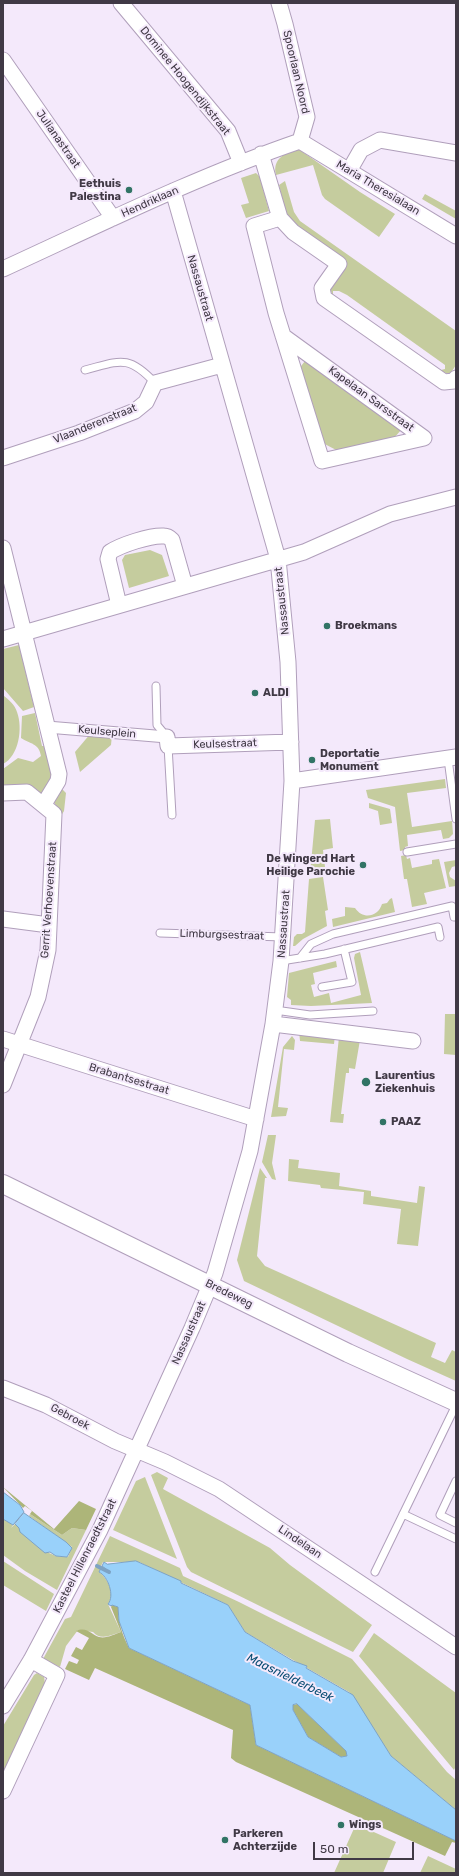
<!DOCTYPE html>
<html>
<head>
<meta charset="utf-8">
<style>
	body { margin:0 }
	#map { position:relative; width:459px; height:1876px; overflow:hidden; background:#f4e9fb; font-family:Rubik,sans-serif }
	canvas { display:block }
	.frame { position:absolute; inset:0; border:4px solid #403945; pointer-events:none }
	.scale { position:absolute; left:313px; top:1842px; width:101px; height:18px; box-sizing:border-box; border:2px solid #403945; border-top:0; padding-left:5px; font-size:12px; line-height:14px; white-space:nowrap; color:#403945; -webkit-text-stroke:3px #f4e9fb; paint-order:stroke }
</style>
</head>
<body>
<div id="map">
<canvas width="459" height="1876"></canvas>
<div class="frame"></div>
<div class="scale">50 m</div>
</div>
<script>
const c = document.querySelector('canvas').getContext('2d');
c.lineJoin = 'round';
function paint(path, color) { c.fillStyle = color; c.fill(path, 'evenodd'); }
function stroke(path, color, width, dash) { c.strokeStyle = color; c.lineWidth = width; c.lineCap = dash ? 'butt' : 'round'; c.setLineDash(dash || []); c.stroke(path); }
function drawText(font, color, halo, rows, align = 'center') {
  c.font = font + ' Rubik,sans-serif'; c.lineWidth = 4; c.setLineDash([]); c.textBaseline = 'middle'; c.strokeStyle = halo; c.fillStyle = color; for (const [text, x, y, turn = 0] of rows) {
    c.save(); c.translate(x, y); c.rotate((+turn || 0) * Math.PI / 180); c.textAlign = isNaN(turn) ? turn : align; if (halo) c.strokeText(text, 0, 0); c.fillText(text, 0, 0); c.restore();
  }
}
paint(new Path2D(`
	M297,148L360,192L395,214L379,237L325,199L322,195L313,165L276,175C272,159 285,153 297,148Z
	M256,173L260,177L269,211L246,218L241,205L249,203L241,178Z
	M285,181L294,212L300,221L456,331V365L450,374L442,372L441,370L445,369V365L347,295L339,291H333V297L330,288L341,272L286,214L279,185Z
	M425,194L456,211V219L422,199Z
	M305,361L402,429L393,439L340,452L317,440L298,370Z
	M150,550L162,555L169,576L129,588L122,560L125,555Z
	M19,645L34,707L23,711L3,688V649Z
	M3,695C9,700 15,705 17,712C23,728 19,756 3,764Z
	M35,713L42,746H46L52,777L42,795L3,786V769L18,758L33,762L41,756C39,743 30,744 21,738L22,716Z
	M91,733L112,735L111,745L80,772L75,752Z
	M445,779L446,788L407,793L412,827L452,821L453,834L449,838L443,839L441,830L407,835L408,846L405,847V850L400,851L395,807L368,798L366,790Z
	M62,789L66,793L64,811L61,816L54,802Z
	M369,803L390,809L392,823L380,825L378,811L369,808Z
	M330,819L333,848L323,850L325,867L321,868V872L310,874L315,820Z
	M406,855L407,859L410,858L412,868L432,864V860L439,859L446,888L424,893L427,904L412,907L407,879H404L401,856Z
	M456,860V866L452,867L449,873L450,877L456,881V886L449,887L444,862Z
	M323,877L328,910L325,911L327,926L303,939L295,946H293L294,937L297,934H302L305,932L309,879Z
	M392,898L395,912L333,927L332,919L345,916V907L355,908C363,920 378,917 382,904L387,903L390,899Z
	M360,952L372,1003L311,1006L291,1005V1000L287,997L289,973L336,961L337,967L313,973L315,984L311,985L314,997L329,993L331,1003L361,995L354,958L355,954Z
	M445,1014H456V1055L444,1054Z
	M299,1031L335,1035L334,1044L300,1041Z
	M292,1036L295,1040L294,1050L284,1049L278,1107L288,1108L286,1116L271,1117L283,1047Z
	M339,1037L360,1040L355,1069L349,1068V1073H346L341,1114H344L343,1123L330,1122Z
	M268,1135H276L272,1163L276,1180L272,1179L262,1162Z
	M289,1159L299,1160L298,1168L340,1173L339,1186L371,1191V1196L417,1203L419,1186L425,1187L418,1246L397,1244L401,1209L363,1204L364,1192L321,1188L320,1185L288,1181Z
	M260,1168L267,1178H265L257,1256L265,1266L436,1343L431,1357L445,1363L452,1350L456,1352V1381L407,1359L244,1281L237,1260Z
	M157,1472L168,1478L163,1489L270,1548L290,1565L372,1625L353,1652L191,1572L187,1567L151,1475Z
	M145,1477L177,1559L113,1530L136,1481Z
	M30,1514L62,1535L72,1528L86,1530L57,1590L25,1571L3,1555V1519L13,1525L11,1528L15,1524L49,1553L56,1556L68,1557L72,1547L29,1516Z
	M110,1536L180,1568L183,1576L239,1602L352,1659L447,1772L456,1780V1810L391,1756L349,1692L307,1668V1666L305,1667L245,1632L228,1605L139,1562H103L101,1566L104,1568L103,1569L101,1568L99,1572C107,1577 116,1595 108,1604L121,1632C111,1635 101,1641 93,1632L78,1630L66,1646L60,1667L43,1659L65,1619L71,1617Z
	M3,1561L54,1594L46,1611L3,1585Z
	M374,1633L456,1693V1766L454,1770L359,1656Z
	M37,1673L44,1677L45,1683L3,1776V1726L34,1675Z
	M356,1824L396,1842L383,1873H334Z
	M428,1856L456,1869V1873H420Z`), '#c5cc9e');
paint(new Path2D(`
	M3,1487L54,1529L79,1501L96,1509L86,1530L72,1528L62,1535L30,1514L32,1511L25,1506L23,1508Z
	M112,1605L118,1607C118,1622 122,1634 129,1648L250,1705L256,1745L456,1841V1843L452,1842L445,1856L236,1762L231,1758L233,1730L95,1668L89,1680L65,1669L69,1661L77,1664L79,1660L71,1656L76,1647L82,1650L89,1638L76,1631C87,1626 92,1635 99,1637C106,1639 115,1634 121,1632L111,1607Z
	M297,1704L346,1751L347,1756L341,1757L308,1737L293,1710V1705Z`), '#adb579');
const water = new Path2D(`
	M3,1492L20,1505L24,1512L13,1525L3,1519Z
	M24,1513L66,1542L72,1548L67,1557L56,1556L50,1552L45,1553L20,1532L19,1528L15,1524Z
	M136,1561L181,1581V1583L228,1605L245,1632L293,1661L307,1666L306,1668L353,1695L391,1756L456,1810V1841L256,1745L250,1705L129,1648L119,1621L118,1607L112,1605L111,1606L108,1604C115,1596 108,1576 99,1572L101,1568L106,1569L102,1566L104,1562L107,1564ZM297,1704L346,1751L347,1756L341,1757L308,1737L293,1710V1705Z`);
paint(water, '#99d1fa');
stroke(water, '#7ea3c4', 1);
stroke(new Path2D(`
	M97,1566L109,1572`), '#7ea3c4', 4);
const service = new Path2D(`
	M85,370C120,361 128,354 155,383
	M156,686L157,725L167,737
	M168,746L172,815
	M448,759L456,819
	M407,852L456,844
	M160,933L283,937
	M300,958L311,944L333,934L452,906L454,917
	M281,961L325,954L438,927L440,937
	M322,987L352,982L344,949
	M275,1010L310,1015L373,1011
	M456,1481L440,1515L456,1523
	M403,1514L456,1539
	M375,1572L456,1405`);
const pedestrian = new Path2D(`
	M47,727L167,737`);
const minor = new Path2D(`
	M121,3L228,131L241,163
	M279,3L285,24L307,117L300,141
	M3,60L113,218
	M300,141L456,236
	M261,154L280,218L293,232L339,264L322,288L324,298L444,382L454,381L456,378
	M349,171L361,150L380,140L456,153
	M280,218L254,226L276,313L322,461L424,438L283,336
	M3,269C101,224 198,176 300,141
	M3,458L79,433L135,411L146,402L155,383L222,365
	M3,548L59,774L58,781L44,804
	M119,605L108,559L110,552C121,545 150,535 164,536C167,536 170,538 172,540L185,586
	M3,639L304,552L390,514L456,497
	M167,737L168,746L291,742
	M292,781L456,757
	M3,793L27,792L54,814L48,950L38,997L3,1085
	M3,919L49,925
	M273,1024L413,1041
	M3,1039L256,1119
	M3,1388L46,1405L115,1441L165,1462L219,1489L456,1647
	M3,1706L31,1660L100,1530L192,1328L215,1273L250,1151L273,1024L281,961L292,781L288,662L278,559L173,191
	M3,1791L57,1675L31,1660`);
const tertiary = new Path2D(`
	M3,1184L348,1353L456,1402`);
stroke(service, '#b09fbb', 9);
stroke(pedestrian, '#b09fbb', 13);
stroke(minor, '#b09fbb', 17);
stroke(tertiary, '#b09fbb', 20);
stroke(service, '#fff', 7);
stroke(pedestrian, '#fff', 11);
stroke(minor, '#fff', 15);
stroke(tertiary, '#fff', 18);
for (const [x, y, r, color] of [
	[129,190,4,"#317465"],
	[327,626,4,"#317465"],
	[255,693,4,"#317465"],
	[312,760,4,"#317465"],
	[363,865,4,"#317465"],
	[366,1082,5,"#317465"],
	[383,1122,4,"#317465"],
	[341,1825,4,"#317465"],
	[225,1840,4,"#317465"]
]) { const dot = new Path2D(); dot.arc(x, y, r, 0, 2 * Math.PI); c.fillStyle = color; c.fill(dot); stroke(dot, '#f4e9fb', 1.5); }
drawText('11px', '#403945', '#f4e9fb', [
	["Spoorlaan Noord",296,72,77],
	["Dominee Hoogendijkstraat",185,81,51],
	["Julianastraat",58,139,55],
	["Maria Theresialaan",378,188,31],
	["Hendriklaan",150,202,-24],
	["Nassaustraat",200,288,74],
	["Kapelaan Sarsstraat",371,399,36],
	["Vlaanderenstraat",95,424,-22],
	["Nassaustraat",282,601,-96],
	["Keulseplein",107,732,5],
	["Keulsestraat",225,744,-2],
	["Gerrit Verhoevenstraat",49,900,-86],
	["Nassaustraat",284,924,-86],
	["Limburgsestraat",222,935,2],
	["Brabantsestraat",129,1079,17],
	["Bredeweg",229,1294,26],
	["Nassaustraat",189,1333,-66],
	["Gebroek",70,1417,28],
	["Lindelaan",300,1542,34],
	["Kasteel Hillenraedtstraat",85,1556,-63]
]);
drawText('bold 11px', '#403945', '#f4e9fb', [
	["Eethuis",121,184,"right"],
	["Palestina",121,197,"right"],
	["Broekmans",335,626],
	["ALDI",263,693],
	["Deportatie",320,754],
	["Monument",320,767],
	["De Wingerd Hart",355,859,"right"],
	["Heilige Parochie",355,872,"right"],
	["Laurentius",375,1076],
	["Ziekenhuis",375,1089],
	["PAAZ",391,1122],
	["Wings",349,1825],
	["Parkeren",233,1834],
	["Achterzijde",233,1847]
], 'left');
drawText('italic 12px', '#084d73', '#f4e9fb', [
	["Maasnielderbeek",290,1678,26]
]);
</script>
</body>
</html>
